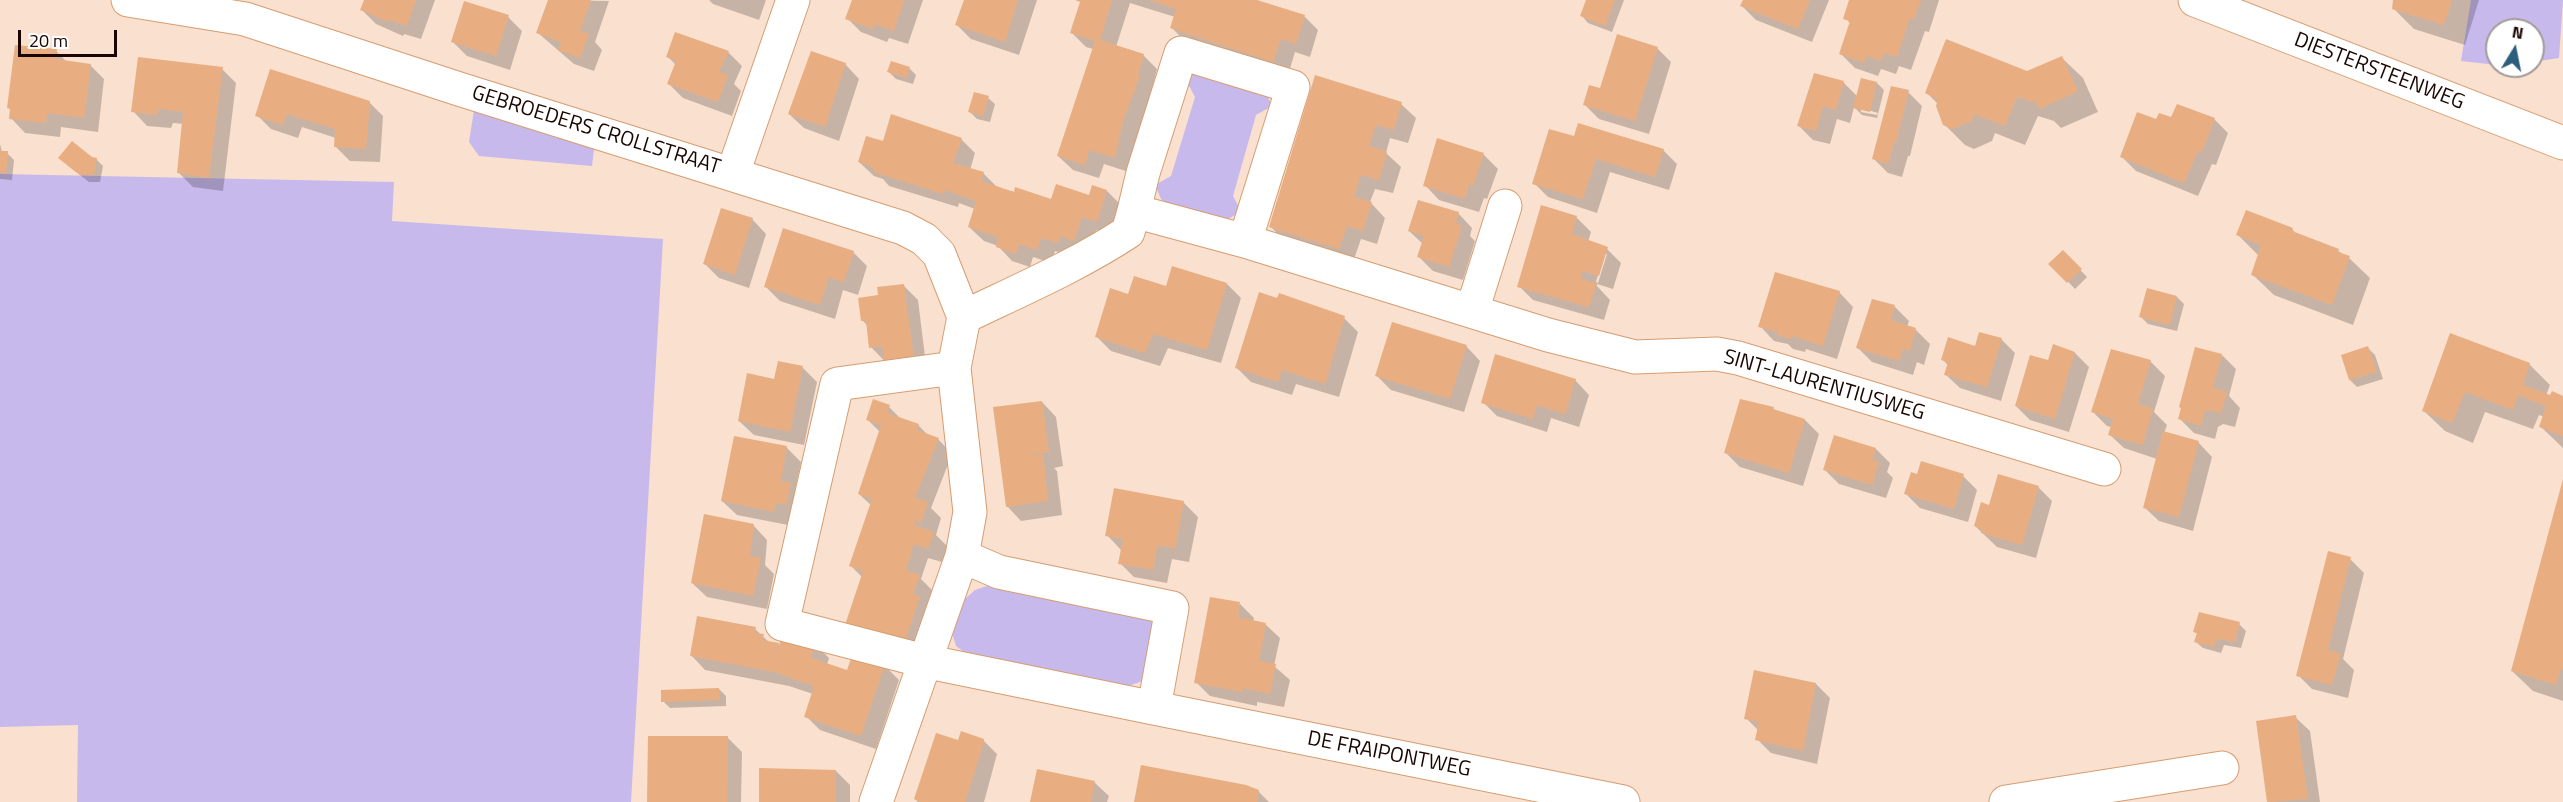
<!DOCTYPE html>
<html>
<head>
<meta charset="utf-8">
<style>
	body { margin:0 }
	#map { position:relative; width:2563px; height:802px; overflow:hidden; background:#f9e0cf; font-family:"Titillium Web",sans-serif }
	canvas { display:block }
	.north { position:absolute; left:2485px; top:18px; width:60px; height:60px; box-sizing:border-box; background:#fff; border:2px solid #a39b99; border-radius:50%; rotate:10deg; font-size:16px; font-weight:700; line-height:24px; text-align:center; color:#190600 }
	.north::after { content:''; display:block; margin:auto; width:21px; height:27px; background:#2d5e7c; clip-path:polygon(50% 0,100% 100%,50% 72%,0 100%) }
	.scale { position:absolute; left:18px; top:30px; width:99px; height:27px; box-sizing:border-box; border:3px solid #190600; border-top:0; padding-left:8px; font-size:18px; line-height:21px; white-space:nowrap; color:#190600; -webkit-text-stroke:4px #fff; paint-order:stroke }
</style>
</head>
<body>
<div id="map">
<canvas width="2563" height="802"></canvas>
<div class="north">N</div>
<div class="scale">20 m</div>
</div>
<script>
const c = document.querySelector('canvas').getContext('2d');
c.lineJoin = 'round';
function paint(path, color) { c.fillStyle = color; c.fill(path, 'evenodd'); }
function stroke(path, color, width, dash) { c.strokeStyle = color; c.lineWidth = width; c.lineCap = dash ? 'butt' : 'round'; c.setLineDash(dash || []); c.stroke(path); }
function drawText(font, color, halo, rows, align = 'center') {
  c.font = font + ' "Titillium Web",sans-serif'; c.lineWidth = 6; c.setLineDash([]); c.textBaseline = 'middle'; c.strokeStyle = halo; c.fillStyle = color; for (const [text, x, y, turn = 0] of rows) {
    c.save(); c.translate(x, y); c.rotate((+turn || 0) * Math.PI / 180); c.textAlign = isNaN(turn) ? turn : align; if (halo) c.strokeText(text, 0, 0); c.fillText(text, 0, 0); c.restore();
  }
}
paint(new Path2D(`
	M2471,0H2563L2559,58L2533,62V30H2497V65L2461,61Z
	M1194,73L1268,97L1272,106L1256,115L1233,196L1241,211L1227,220L1167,204L1161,199L1155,185L1171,176L1195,97L1185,78Z
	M474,110L583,138L594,149L592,166L479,156L469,142Z
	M0,174L394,182L392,221L663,239L631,802H77L78,725L0,727Z
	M987,586L1001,587L1149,617L1154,624L1145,680L1126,687L968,655L956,646L951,630L958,605L975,590Z`), '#c8b9ec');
paint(new Path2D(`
	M366,0H435L421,39L404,34L403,36L376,24L362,10Z
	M549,0L609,1L595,42L602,50L594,71L574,64L538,33Z
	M709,0H766L759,20L713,4Z
	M853,0H923L908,44L889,38L887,42L861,32L847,18Z
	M965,0H1037L1019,55L971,39L957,25Z
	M1081,0H1251L1304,16L1318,30L1310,57L1295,52L1288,75L1186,42L1172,28L1175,17L1130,3L1116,47L1143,55L1157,69L1152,89L1154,91L1136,139L1129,172L1104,164L1099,178L1073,170L1058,156L1093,49L1086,47L1072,33Z
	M1587,0H1624L1612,32L1588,23L1582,16Z
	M1744,0H1829L1812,42L1756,20L1742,6Z
	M1851,0H1939L1929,32L1925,31L1911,70L1899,66L1896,74L1881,69L1878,76L1855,68L1841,54L1851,24L1845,18Z
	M2395,0H2479L2465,45L2414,29L2393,8Z
	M508,17L522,31L510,70L467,56L453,42Z
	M1657,48L1671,62L1649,134L1599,119L1585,105Z
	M56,51L67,62L90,65L104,79L98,132L61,127L60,137L25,133L11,118Z
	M728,52L742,66L734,84L741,91L732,116L683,98L669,84L676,65L668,57Z
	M2062,58L2083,78L2098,112L2061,128L2054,121L2038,116L2025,145L1995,133L1992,141L1974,149L1965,145L1944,124L1938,104L1927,93L2027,72Z
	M845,64L859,79L839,141L804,128L789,114Z
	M909,68L916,75L913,84L896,79L889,72Z
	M222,69L236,83L223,191L193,187L179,173L184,124L173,123L171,128L147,126L133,111Z
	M1316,77L1401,104L1416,118L1408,143L1390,138L1386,153L1401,167L1393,193L1375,189L1370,202L1385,218L1377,244L1361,239L1353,262L1285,241L1271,227Z
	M1862,80L1877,83L1884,90L1877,118L1862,115L1854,107L1850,123L1837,119L1830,144L1813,140L1799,126L1843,82L1858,97ZM1861,108L1878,113L1877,115L1861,112Z
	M1908,92L1922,106L1910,156H1908L1902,177L1888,173L1874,159Z
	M988,98L995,104L990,122L977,119L970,112Z
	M369,102L383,116L380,162L350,161L335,146L336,138L302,127L298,138L271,129L257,115Z
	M2172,119H2214L2228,133L2216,165L2212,164L2198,196L2136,171L2122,157L2157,121Z
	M1575,138L1663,150L1677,164L1669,190L1610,172L1597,213L1548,197L1534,183Z
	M961,139L975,153L970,170L984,174L998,188L1052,201L1090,197L1107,191L1121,205L1111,235L1096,230L1088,254L1072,256L1055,251L1051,263L1033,257L1030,267L1012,261L998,246L984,241L969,227L975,209L959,203L958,207L889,186L883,179L874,176L859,162L884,143Z
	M0,144L2,152L7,153L14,160L12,180L0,179Z
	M1483,154L1498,169L1487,199L1484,198L1479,212L1439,200L1425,185Z
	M92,159H96L103,166L100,182H89L67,165Z
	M1542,207L1577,218L1591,232L1588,242L1607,249L1621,263L1613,289L1597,284V286L1610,300L1604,320L1533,300L1519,286ZM1604,254H1607L1598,283L1596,282Z
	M1458,213L1472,228L1470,236L1475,241L1463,280L1433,271L1419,257L1423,244L1409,231Z
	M752,219L766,234L749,288L719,278L705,264Z
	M2292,229L2298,236L2338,251L2349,258L2370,278L2353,325L2274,295L2253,275L2259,256L2238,235Z
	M853,252L867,266L858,295L843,290L835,319L780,301L766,287Z
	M2063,252L2087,277L2075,289L2051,264Z
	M1227,284L1241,298L1221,363L1168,348L1160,366L1111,351L1096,336L1129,296L1167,288Z
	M904,286L918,300L927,373L900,377L871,347L868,326L863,321L880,296Z
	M1839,292L1853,307L1837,359L1806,349L1805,352L1793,349L1788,344L1774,341L1760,326Z
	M2177,297L2184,304L2177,331L2148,324L2141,317Z
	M1873,300L1895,307L1909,321L1907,327L1916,330L1930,344L1924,365L1917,362L1913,375L1872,362L1858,348Z
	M1344,318L1358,332L1339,397L1296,384L1292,395L1251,382L1237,368Z
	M2451,335L2529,364L2550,385L2546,395L2563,397V448L2541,427L2545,417L2539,415L2533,429L2485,412L2473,443L2445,431L2424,411Z
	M2001,339L2015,353L2001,401L1960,388L1945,374L1948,365L1943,360Z
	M1466,346L1480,361L1464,412L1391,390L1377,376Z
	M2054,346L2075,353L2089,367L2069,432L2030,420L2016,406L2049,362Z
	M2368,348L2375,355L2383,379L2357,387L2350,380Z
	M2222,355L2236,369L2229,396L2240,408L2235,427L2223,424L2218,427L2215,439L2194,433L2180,419Z
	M2150,361L2165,376L2154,412L2167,425L2164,433L2198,442L2212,457L2193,531L2159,521L2144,507L2157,459L2124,448L2109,434L2111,427L2107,426L2093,412Z
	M803,368L817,382L804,445L754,435L739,421L775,380Z
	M1575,380L1589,395L1579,427L1551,418L1547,432L1497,416L1483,402Z
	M1042,402L1056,417L1063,466L1054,468L1057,471L1062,515L1021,521L1007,506L995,408Z
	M889,407L902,420L918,425L929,436L938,439L952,454L931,508L941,518L936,535L948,547L942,562L928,558L921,579L933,591L917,661L863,578L851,566L872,506L859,494L880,432L868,420Z
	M1773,408L1776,411L1805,420L1819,434L1803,486L1740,467L1726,453Z
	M735,437L787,448L801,462L795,490L804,498L788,525L737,515L722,501Z
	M1876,449L1890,463L1887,472L1893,478L1886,498L1839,484L1825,470Z
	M1918,476H1963L1977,490L1968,522L1920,508L1906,494Z
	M2563,482V701L2533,691L2512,671Z
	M2038,487L2052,501L2036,558L1997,547L1975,526L1990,507Z
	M1183,502L1198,517L1189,562L1172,559L1167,583L1134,577L1120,563L1121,550L1107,535Z
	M753,525L767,540L765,565L774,574L767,609L707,597L692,583Z
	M2350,559L2364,573L2343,659L2354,670L2348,698L2312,689L2298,675Z
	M1240,604L1254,618L1253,622L1265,624L1280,638L1274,666L1290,680L1284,707L1257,702V706L1210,696L1196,682Z
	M2239,624L2246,631L2241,648L2224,645L2221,653L2203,648L2196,642L2198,635L2195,632Z
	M755,629L770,643L782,645L814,643L829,658L827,665L848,672L884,665L899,680L876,749L820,730L806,716L813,694L789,686L705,670L691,655Z
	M1816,684L1830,698L1817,764L1771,753L1757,739L1759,731L1746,718Z
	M719,689L726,696V706L670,708L663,701Z
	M2295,717L2310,731L2320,802H2269L2258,722Z
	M728,738L742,752L741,802H649Z
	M983,740L997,754L984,802H918L915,799L959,742Z
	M836,771L850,785V802H761Z
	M1094,782L1109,796L1107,802H1032Z
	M1258,791L1269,802H1136Z`), '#0003');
paint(new Path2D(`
	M364,0H416L407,26L390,20L389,22L360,10Z
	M548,0H591L580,31L589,34L580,58L558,50L561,42L536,33Z
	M852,0H904L894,31L875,24L873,29L845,19Z
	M964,0H1018L1005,42L955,25Z
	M1075,0H1112L1100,40L1144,54L1138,75L1140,76L1122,124L1115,158L1089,150L1085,165L1057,156L1095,41L1070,33L1080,2Z
	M1150,0H1257L1305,15L1296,44L1281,39L1273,62L1170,28L1176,9Z
	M1586,0H1615L1605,26L1580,16Z
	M1743,0H1810L1798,29L1740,6Z
	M1849,0H1921L1914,19L1910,18L1897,57L1884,53L1882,61L1867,56L1864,63L1839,54L1850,21L1843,19Z
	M2393,0H2452L2444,25L2392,9Z
	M464,1L509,15L496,56L451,42Z
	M675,32L729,51L719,72L728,75L718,102L667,84L676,61L666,57Z
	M1617,34L1658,47L1635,121L1583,105L1589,85L1600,88Z
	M1946,39L2027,71L2062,56L2078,91L2039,109L2036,103L2017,97L2005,126L1974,114L1972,121L1952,129L1943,125L1936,106L1938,100L1925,93Z
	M15,45L57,49L56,59L91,64L84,118L47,113L46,123L9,119L10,109L7,108Z
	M811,51L846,63L825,127L788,114Z
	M138,57L223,67L209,178L177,173L183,112L159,109L157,115L131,112Z
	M891,61L910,67L906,78L887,72Z
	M270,69L370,101L366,149L334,147L335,129L287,114L283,125L255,116Z
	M1814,73L1844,81L1836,110L1823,106L1816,131L1797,126Z
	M1315,75L1402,102L1394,130L1376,125L1369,146L1387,152L1379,180L1361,175L1354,197L1372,202L1363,231L1347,226L1339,249L1269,227Z
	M1861,78L1877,82L1870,112L1853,108Z
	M1891,86L1909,90L1896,143L1894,142L1888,164L1872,159Z
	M974,92L989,96L983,116L968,112Z
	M2177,104L2215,118L2202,152L2198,151L2184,183L2120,157L2137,112L2156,119L2159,113L2171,117Z
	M891,114L962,138L953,163L984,172L981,181L1014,192L1015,187L1051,199L1056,184L1089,195L1092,185L1107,190L1097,222L1082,217L1074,241L1060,236L1058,243L1041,238L1037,250L1019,244L1016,254L996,247L998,237L968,227L976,201L945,190L943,194L873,172L874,168L858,162L866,136L883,141Z
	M1578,123L1664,149L1655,177L1596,159L1583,199L1532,184L1549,129L1574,136Z
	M1437,138L1484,153L1473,186L1469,184L1465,199L1423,186Z
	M72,141L92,157L97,158L94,175H80L58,158Z
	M0,151H8L6,173H0Z
	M1418,200L1459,212L1456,223L1462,226L1449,267L1417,257L1424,236L1408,231Z
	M1541,205L1577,216L1572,234L1608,247L1599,276L1583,271L1581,279L1597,284L1589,307L1517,287Z
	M721,208L753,218L735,275L703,264Z
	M2246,210L2293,228L2292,231L2339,249L2338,252L2350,256L2332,305L2251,275L2261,245L2236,235Z
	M783,228L854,251L844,282L829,277L820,305L764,287Z
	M2063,250L2082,269L2067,283L2048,264Z
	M1172,266L1227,283L1207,350L1153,334L1145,353L1095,337L1110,288L1128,294L1134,276L1166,286Z
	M1775,272L1840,291L1823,346L1792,336L1791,339L1777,335L1778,332L1758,327Z
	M904,284L914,359L884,363L882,346L869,348L866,321H861L858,298L878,295L877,287Z
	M2147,288L2177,296L2170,325L2139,317Z
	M1259,292L1277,298L1279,293L1345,316L1325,384L1282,370L1278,382L1235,368Z
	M1872,299L1895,305L1891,320L1916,328L1910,351L1903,349L1899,361L1856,348Z
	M1392,322L1467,345L1450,399L1375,376Z
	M1979,332L2002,338L1987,387L1944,375L1948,362L1941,360L1948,337L1975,346Z
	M2450,333L2530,363L2523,385L2550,395L2552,391L2563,396V436L2539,427L2546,406L2518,395L2513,410L2465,392L2452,423L2422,411Z
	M2053,344L2075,352L2055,419L2015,406L2030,355L2048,360Z
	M2368,346L2377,372L2349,380L2341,355Z
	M2195,347L2222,354L2213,388L2227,392L2221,413L2208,410L2204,413L2201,426L2178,419L2181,408L2179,407Z
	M2111,349L2151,360L2138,404L2153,409L2143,445L2108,435L2113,419L2091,412Z
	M1495,354L1576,379L1565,414L1537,405L1533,419L1481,403Z
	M778,361L803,366L790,432L738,421L747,373L774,379Z
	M873,399L890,405L887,413L919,424L917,430L939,438L915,498L928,502L921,523L915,520L914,525L934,532L928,549L914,544L906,570L920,575L913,594L920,597L903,648L844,628L863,571L849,566L872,499L858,494L881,425L866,420Z
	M1740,399L1774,407L1773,409L1805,419L1789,473L1724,453Z
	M1042,401L1049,452L1023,456L1043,455L1048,501L1006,507L993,407Z
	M2163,431L2199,441L2179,517L2143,508Z
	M1834,435L1876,448L1872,460L1879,462L1872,485L1823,470Z
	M734,436L787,446L781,481L791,483L786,505L776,503L774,512L721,501Z
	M1921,461L1964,474L1954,509L1904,494L1911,472L1917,474Z
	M1998,474L2039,486L2022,545L1981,533L1982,529L1974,526L1981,502L1989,505Z
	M2563,479V670L2561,669L2556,685L2511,671Z
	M1114,488L1184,501L1175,549L1158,545L1153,570L1118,564L1123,539L1105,536Z
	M704,514L754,524L750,556L761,558L753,596L691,583Z
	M2328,551L2351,557L2328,650L2341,654L2332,685L2296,676Z
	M1210,597L1240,602L1238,617L1266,623L1259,661L1276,664L1270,694L1243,688V692L1194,683Z
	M2199,612L2240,622L2235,642L2217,639L2214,647L2194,642L2197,633L2193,632Z
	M697,616L756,627L755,633L764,634L762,640L779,643L775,664L782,633L815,642L811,658L847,670L853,653L885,664L861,736L804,717L814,686L774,672L690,656Z
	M1754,670L1816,683L1803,751L1755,740L1759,722L1744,719Z
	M719,688L720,700L661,702V690Z
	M2296,715L2308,799L2267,802L2256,721Z
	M961,731L984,739L982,749L965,802H921L914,799L936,733L958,740Z
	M648,736H728L727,802H647Z
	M1141,765L1246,785L1259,790L1257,802H1134Z
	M759,768L836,770V802H759Z
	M1037,769L1095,781L1091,802H1030Z`), '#e8ae81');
const minor = new Path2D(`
	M128,0L245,19L459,89L903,228L924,239L939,254L964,317L954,368L970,512L962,556L876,802
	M733,173L793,0
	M1134,211L1143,173L1181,53L1293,87L1245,241
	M1472,311L1505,206
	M964,317C1020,290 1076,266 1128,232L1134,211L1245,241L1548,335L1635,357L1717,354L1738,358L2104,469
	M954,368L837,384L782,624L924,661L1154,708L1172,608L999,572L962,556
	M1154,708L1623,802
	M2006,802L2222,768`);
const secondary = new Path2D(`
	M2195,0L2563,143`);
stroke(minor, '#d69d71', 35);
stroke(secondary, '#d69d71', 35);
stroke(minor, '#fff', 33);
stroke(secondary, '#fff', 33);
drawText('21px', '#190600', '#fff', [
	["DIESTERSTEENWEG",2379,72,21],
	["GEBROEDERS CROLLSTRAAT",596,131,17],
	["SINT-LAURENTIUSWEG",1824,386,16],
	["DE FRAIPONTWEG",1389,755,11]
]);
</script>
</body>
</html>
